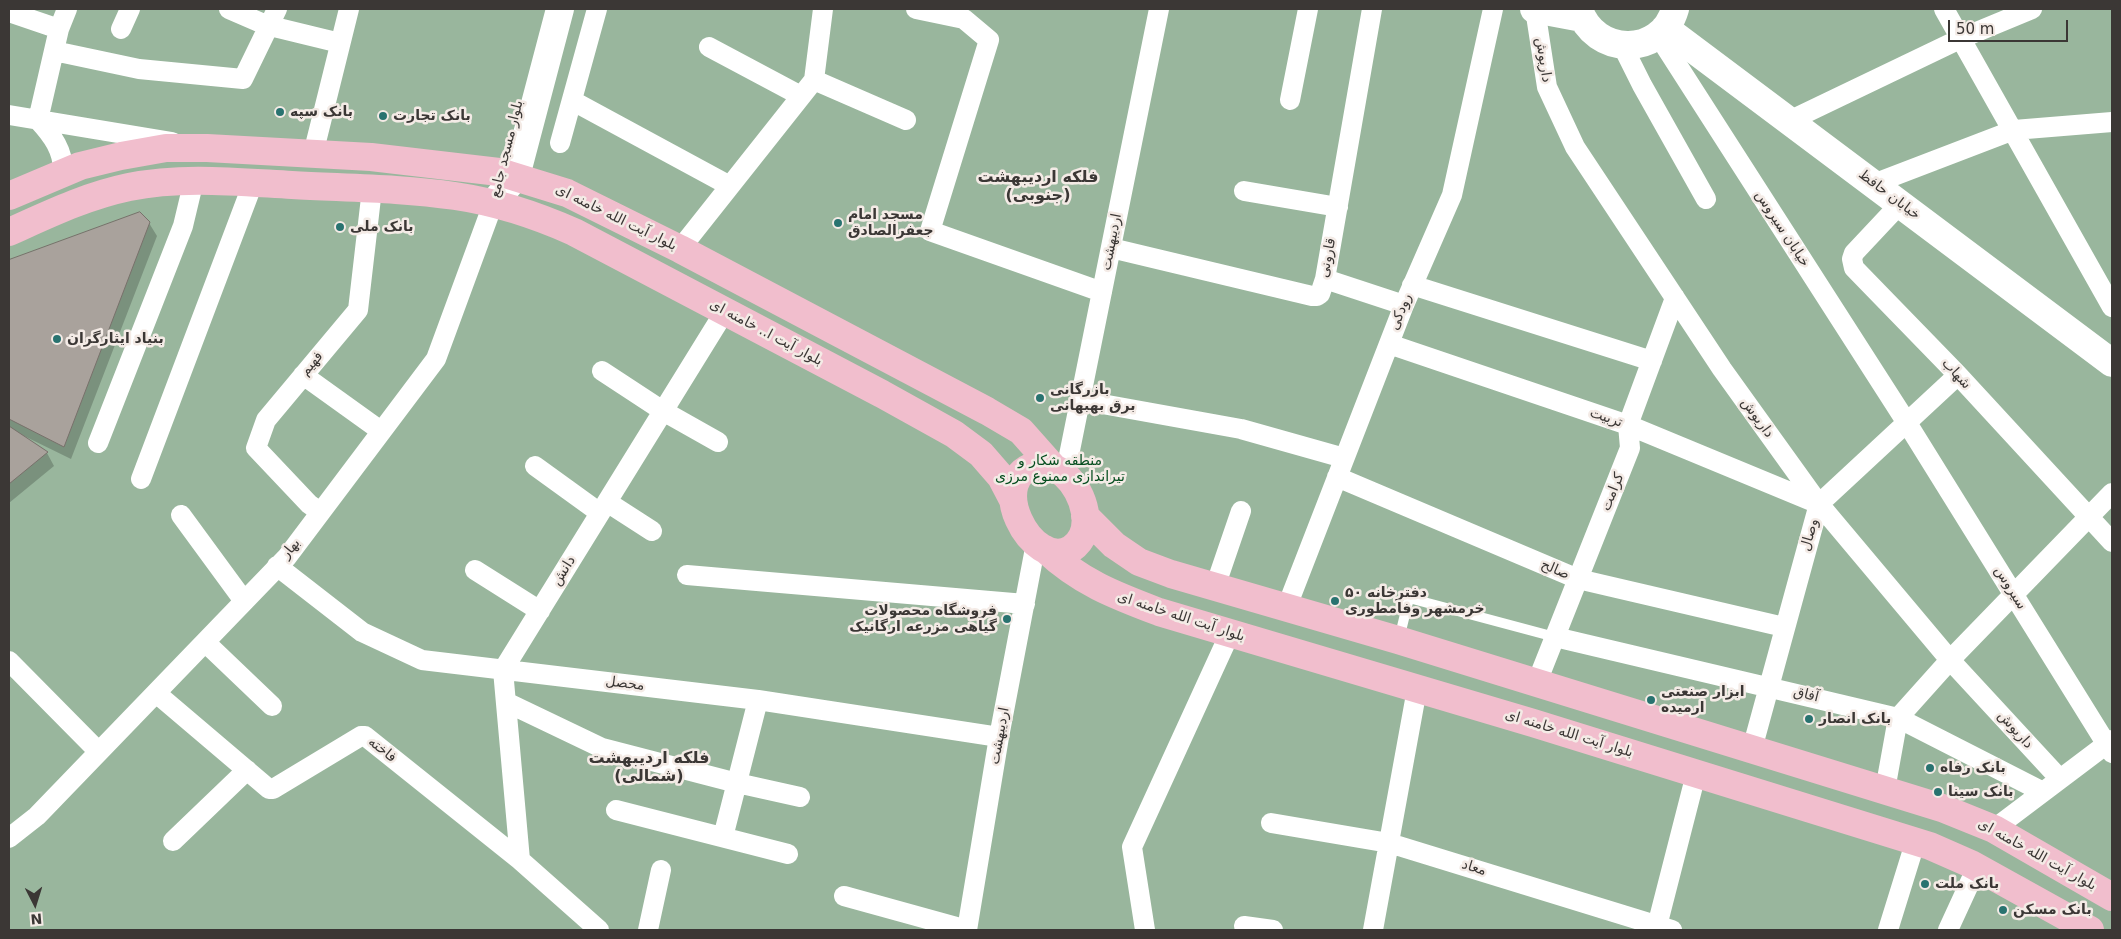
<!DOCTYPE html>
<html>
<head>
<meta charset="utf-8">
<style>
	body { margin:0 }
	#map { position:relative; width:2121px; height:939px; overflow:hidden; background:#e7ded9; font-family:"DejaVu Sans",sans-serif }
	canvas { display:block }
	.frame { position:absolute; inset:0; border:10px solid #3b3735; pointer-events:none }
	.north { position:absolute; left:10px; top:879px; width:50px; height:50px; -webkit-text-stroke:4px #f4ebe6; paint-order:stroke; rotate:175deg; font-size:14px; font-weight:700; line-height:20px; text-align:center; color:#3b3735 }
	.north::after { content:''; display:block; margin:auto; width:18px; height:22px; background:#3b3735; clip-path:polygon(50% 0,100% 100%,50% 72%,0 100%) }
	.scale { position:absolute; left:1948px; top:20px; width:120px; height:22px; box-sizing:border-box; border:2px solid #3b3735; border-top:0; padding-left:6px; font-size:15px; line-height:18px; white-space:nowrap; color:#3b3735; -webkit-text-stroke:4px #f4ebe6; paint-order:stroke }
</style>
</head>
<body>
<div id="map">
<canvas width="2121" height="939"></canvas>
<div class="frame"></div>
<div class="north">N</div>
<div class="scale">50 m</div>
</div>
<script>
const c = document.querySelector('canvas').getContext('2d');
c.lineJoin = 'round';
function paint(path, color) { c.fillStyle = color; c.fill(path, 'evenodd'); }
function stroke(path, color, width, dash) { c.strokeStyle = color; c.lineWidth = width; c.lineCap = dash ? 'butt' : 'round'; c.setLineDash(dash || []); c.stroke(path); }
function drawText(font, color, halo, rows, align = 'center') {
  c.font = font + ' "DejaVu Sans","Noto Sans Arabic",sans-serif'; c.lineWidth = 5; c.setLineDash([]); c.textBaseline = 'middle'; c.strokeStyle = halo; c.fillStyle = color; for (const [text, x, y, turn = 0] of rows) {
    c.save(); c.translate(x, y); c.rotate((+turn || 0) * Math.PI / 180); c.textAlign = isNaN(turn) ? turn : align; if (halo) c.strokeText(text, 0, 0); c.fillText(text, 0, 0); c.restore();
  }
}
paint(new Path2D(`
	M9,9H2112V930H9Z`), '#99b69d');
paint(new Path2D(`
	M140,213L149,223L157,236L71,459L22,435L21,436L47,453L54,466L9,503V261Z`), '#0003');
const building = new Path2D(`
	M140,212L150,222L64,447L9,419V260Z
	M9,426L48,452L9,484Z`);
paint(building, '#a9a29c');
stroke(building, '#78716b', 1);
stroke(new Path2D(`
	M1399,639L1409,598L1555,637`), '#fff', 10);
stroke(new Path2D(`
	M229,9L266,25L340,43
	M916,9L964,19L989,40L930,231L1102,292
	M1535,9L1547,87L1575,147L1722,369L1819,504L1950,660L2060,779
	M1944,9L2112,307
	M9,12L59,29
	M121,29L130,9
	M1658,35L1907,423L2112,753
	M1622,45L1642,85L1706,199
	M709,47L801,96
	M54,51L139,69L243,79L277,9
	M814,80L906,120
	M1290,100L1308,9
	M573,101L730,186
	M9,115L172,142
	M38,120L59,29L67,9
	M38,120C52,135 64,151 63,173
	M1789,121L1962,38L2032,9
	M560,143L597,9
	M313,154L349,9
	M1873,184L2014,130L2112,122
	M1244,191L1338,207
	M1900,204L1854,253L1852,259L1854,268L1958,375L2112,542
	M1111,248L1312,296H1317L1320,294L1325,279L1372,9
	M680,249L814,80L823,9
	M1325,279L1404,305
	M1412,285L1652,361
	M1389,344L1628,425L1819,504
	M602,371L663,411L718,442
	M303,375L381,431
	M1080,400L1241,429L1344,458
	M98,443L183,226L194,180
	M535,466L600,513
	M1065,475L1159,9
	M1337,477L1578,579L1784,627
	M141,479L253,183
	M607,502L652,531
	M320,512L309,504L256,448L266,420L358,310L372,189
	M181,515L244,601
	M277,566L362,632L422,660L758,700L999,737
	M475,570L540,611
	M687,575L1025,604
	M1215,587L1241,511
	M1286,609L1404,305L1452,195L1493,9
	M1555,637L1898,718L2043,792
	M205,642L272,706
	M9,661L99,752
	M1537,682L1630,448L1628,425L1675,298
	M156,693L269,789H273L361,736H365L520,860L599,930
	M508,703L602,748L737,783L800,797
	M1752,749L1819,504L1958,375
	M1885,790L1898,718L1950,660L2112,493
	M616,810L788,854
	M1271,823L1389,843L1672,930
	M1994,829L2112,740
	M723,837L758,700
	M9,838L37,816L287,557L436,359L493,204
	M173,841L247,770
	M520,860L503,670L725,311
	M844,896L967,930
	M1244,926L1273,930
	M648,930L661,870
	M967,930L999,737L1036,543
	M1145,930L1132,847L1230,633
	M1373,930L1417,689
	M1656,930L1696,774
	M1888,930L1915,843
	M1948,930L1977,867`), '#fff', 20);
stroke(new Path2D(`
	M1534,9L1582,18
	M1579,9C1594,56 1661,58 1675,9
	M1665,28L2112,363
	M493,204L516,176L560,9`), '#fff', 28);
stroke(new Path2D(`
	M9,196L80,166L121,156L166,148H207L371,157L499,172L567,193L680,249L987,411L1021,431L1053,467
	M9,232C49,214 86,196 129,187C182,176 238,182 292,185C346,188 401,188 455,196C496,202 536,215 574,232L882,394L954,434L981,454L1001,477L1013,500
	M1040,464C1050,466 1057,468 1065,475C1084,492 1097,532 1071,549C1032,573 981,475 1040,464Z
	M1085,516L1114,545L1139,562L1171,574L1398,640L1942,808L1994,829L2112,897
	M1045,549C1080,582 1114,595 1159,612L1533,723L1930,846L1971,864L2090,930`), '#f1becd', 28);
for (const [x, y, r, color] of [
	[280,112,5,"#297370"],
	[383,116,5,"#297370"],
	[838,223,5,"#297370"],
	[340,227,5,"#297370"],
	[57,339,5,"#297370"],
	[1040,398,5,"#297370"],
	[1335,601,5,"#297370"],
	[1007,619,5,"#297370"],
	[1651,700,5,"#297370"],
	[1809,719,5,"#297370"],
	[1930,768,5,"#297370"],
	[1938,792,5,"#297370"],
	[1925,884,5,"#297370"],
	[2003,910,5,"#297370"]
]) { const dot = new Path2D(); dot.arc(x, y, r, 0, 2 * Math.PI); c.fillStyle = color; c.fill(dot); stroke(dot, '#f4ebe6', 2); }
drawText('14px', '#3b3735', '#f4ebe6', [
	["داریوش",1543,60,81],
	["بلوار مسجد جامع",507,149,-76],
	["خیابان حافظ",1889,195,37],
	["بلوار آیت الله خامنه ای",616,218,26],
	["خیابان سیروس",1782,229,57],
	["اردیبهشت",1112,242,-79],
	["قارونی",1328,258,-79],
	["رودکی",1401,312,-68],
	["بلوار آیت ا.. خامنه ای",766,333,28],
	["فهیم",312,364,-50],
	["شهاب",1956,374,47],
	["تربیت",1606,418,19],
	["داریوش",1757,418,54],
	["کرامت",1613,492,-68],
	["وصال",1810,535,-74],
	["بهار",291,549,-51],
	["صالح",1555,570,23],
	["دانش",564,571,-58],
	["سیروس",2010,588,58],
	["بلوار آیت الله خامنه ای",1181,617,18],
	["محصل",625,684,7],
	["آفاق",1806,695,14],
	["داریوش",2015,730,48],
	["بلوار آیت الله خامنه ای",1569,734,17],
	["اردیبهشت",1000,736,-80],
	["فاخته",382,750,38],
	["بلوار آیت الله خامنه ای",2037,855,29],
	["معاد",1474,868,17]
]);
drawText('bold 14px', '#3b3735', '#f4ebe6', [
	["بانک سپه",290,112],
	["بانک تجارت",393,116],
	["مسجد امام",848,215],
	["جعفرالصادق",848,231],
	["بانک ملی",350,227],
	["بنیاد ایثارگران",67,339],
	["بازرگانی",1050,390],
	["برق بهبهانی",1050,406],
	["دفترخانه ۵۰",1345,593],
	["خرمشهر وفامطوری",1345,609],
	["فروشگاه محصولات",997,611,"right"],
	["گیاهی مزرعه ارگانیک",997,627,"right"],
	["ابزار صنعتی",1661,692],
	["ارمیده",1661,708],
	["بانک انصار",1819,719],
	["بانک رفاه",1940,768],
	["بانک سینا",1948,792],
	["بانک ملت",1935,884],
	["بانک مسکن",2013,910]
], 'left');
drawText('14px', '#044d1e', '#f4ebe6', [
	["منطقه شکار و",1060,461],
	["تیراندازی ممنوع مرزی",1060,477]
]);
drawText('bold 16px', '#3b3735', '#f4ebe6', [
	["فلکه اردیبهشت",1038,178],
	["(جنوبی)",1038,196],
	["فلکه اردیبهشت",649,759],
	["(شمالی)",649,777]
]);
</script>
</body>
</html>
